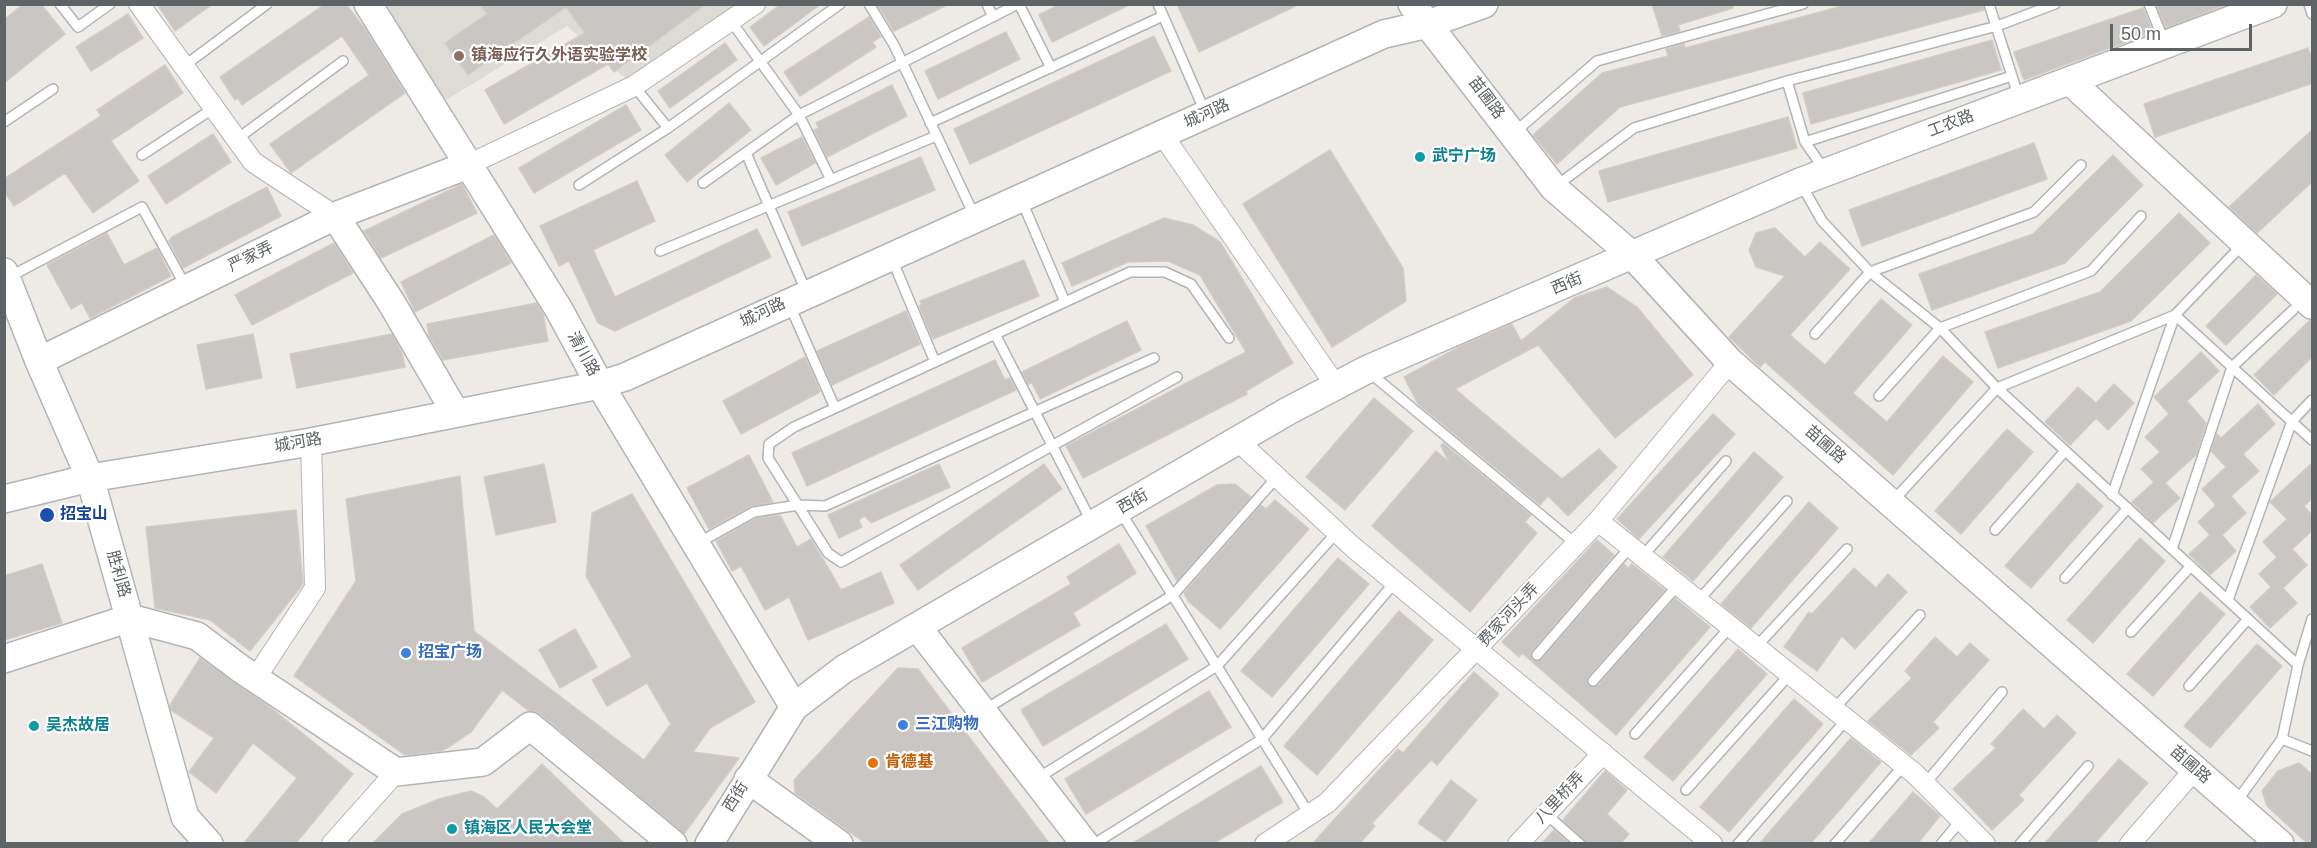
<!DOCTYPE html>
<html>
<head>
<meta charset="utf-8">
<style>
	body { margin:0 }
	#map { position:relative; width:2317px; height:848px; overflow:hidden; background:#eeebe7; font-family:Helvetica,sans-serif }
	canvas { display:block }
	.frame { position:absolute; inset:0; border:6px solid #5e6365; pointer-events:none }
	.scale { position:absolute; left:2110px; top:24px; width:142px; height:27px; box-sizing:border-box; border:3px solid #5e6365; border-top:0; padding-left:8px; font-size:18px; line-height:21px; white-space:nowrap; color:#5e6365; -webkit-text-stroke:4px #fff; paint-order:stroke }
</style>
</head>
<body>
<div id="map">
<canvas width="2317" height="848"></canvas>
<div class="frame"></div>
<div class="scale">50 m</div>
</div>
<script>
const c = document.querySelector('canvas').getContext('2d');
c.lineJoin = 'round';
function paint(path, color) { c.fillStyle = color; c.fill(path, 'evenodd'); }
function stroke(path, color, width, dash) { c.strokeStyle = color; c.lineWidth = width; c.lineCap = dash ? 'butt' : 'round'; c.setLineDash(dash || []); c.stroke(path); }
function drawText(font, color, halo, rows, align = 'center') {
  c.font = font + ' Helvetica,"Noto Sans SC",sans-serif'; c.lineWidth = 4.5; c.setLineDash([]); c.textBaseline = 'middle'; c.strokeStyle = halo; c.fillStyle = color; for (const [text, x, y, turn = 0] of rows) {
    c.save(); c.translate(x, y); c.rotate((+turn || 0) * Math.PI / 180); c.textAlign = isNaN(turn) ? turn : align; if (halo) c.strokeText(text, 0, 0); c.fillText(text, 0, 0); c.restore();
  }
}
paint(new Path2D(`
	M368,5H755L634,86L567,26L433,108Z`), '#dedbd5');
const building = new Path2D(`
	M23,4H41L65,34L4,83V20Z
	M157,4H213L175,31Z
	M325,4H346L365,29L405,93L291,173L270,144L369,75L342,36L242,105L238,98L235,100L220,77Z
	M480,4H706L614,72L608,64L504,124L485,90L585,33L566,7L468,75L445,43L487,14Z
	M781,4H821L764,46L750,27Z
	M877,4H949L894,31Z
	M1060,4H1131L1052,42L1039,15Z
	M1177,4H1300L1199,52Z
	M1652,4H1733V8L1678,25L1680,31L1662,36Z
	M1850,4H1982L1984,10L1620,107L1557,164L1533,135L1602,73L1668,56L1666,49L1684,44L1685,48Z
	M2156,4H2227L2166,28Z
	M2143,8L2153,32L2024,80L2014,52Z
	M128,14L143,38L91,71L76,47Z
	M869,17L881,37L872,42L876,47L800,96L784,72Z
	M1006,32L1020,59L938,99L925,71Z
	M1154,36L1171,71L970,164L954,129Z
	M1992,40L2001,70L1811,124L1803,93Z
	M725,43L737,60L670,108L658,91Z
	M2308,48L2313,60V83L2155,137L2144,104Z
	M165,65L183,93L111,141L139,181L93,213L65,173L14,206L4,191V179L101,116L97,110Z
	M892,85L907,116L827,157L814,130L819,128L816,123Z
	M729,103L751,130L687,182L665,155Z
	M626,105L641,130L534,193L519,168Z
	M1788,117L1797,148L1608,202L1599,171Z
	M2313,129V181L2257,233L2229,207Z
	M213,134L231,162L166,204L148,176Z
	M802,137L815,163L776,185L761,158Z
	M2034,143L2047,179L1862,246L1849,210Z
	M1330,150L1403,268L1406,301L1332,347L1243,204Z
	M2113,155L2143,185L2065,263L1932,310L1919,274L2033,234Z
	M921,157L935,190L802,246L788,212Z
	M637,181L655,221L593,250L615,297L757,229L771,257L615,331L598,323L569,261L559,266L540,226Z
	M462,184L477,213L381,258L364,231Z
	M267,187L281,216L183,268L169,241L172,237Z
	M2179,213L2210,243L2131,321L1998,368L1985,332L2100,292Z
	M1164,218L1193,225L1220,242L1293,363L1246,391L1247,394L1083,478L1066,446L1246,352L1200,275L1168,261L1128,262L1072,286L1062,263Z
	M1775,228L1805,257L1820,242L1850,269L1790,335L1825,365L1881,299L1912,325L1853,393L1887,422L1943,356L1973,382L1893,475L1765,362L1760,367L1729,337L1785,276L1756,267L1749,250L1756,233Z
	M107,233L124,265L157,248L171,276L90,318L82,303L71,309L47,265Z
	M494,235L511,263L415,312L401,282Z
	M334,243L353,273L252,325L235,295Z
	M1024,260L1039,296L933,339L919,306L922,304L920,301Z
	M2256,275L2277,294L2226,345L2206,326Z
	M1607,287L1637,307L1693,375L1615,438L1538,345L1455,389L1562,479L1599,449L1617,467L1568,516L1548,496L1540,505L1418,404L1404,377L1459,347L1512,324L1521,341L1574,298Z
	M537,303L543,314L548,341L443,360L429,336L427,324Z
	M906,311L920,344L832,385L817,351Z
	M2310,320H2313V356L2274,395L2254,375Z
	M1127,321L1141,350L1040,399L1032,383L1028,384L1022,372Z
	M253,334L262,378L206,389L197,345Z
	M392,334L402,353L405,367L297,388L290,354Z
	M2201,352L2219,371L2187,401L2206,423L2196,455L2165,483L2180,498L2153,523L2132,502L2154,482L2141,469L2160,452L2145,437L2169,414L2154,397Z
	M805,357L820,391L818,393L741,434L723,401Z
	M995,360L1005,380L1010,378L1016,390L807,486L792,453Z
	M2114,384L2134,403L2108,430L2096,418L2070,445L2045,422L2078,387L2096,403Z
	M1374,398L1413,431L1345,510L1306,477Z
	M2258,404L2275,424L2243,454L2259,471L2231,496L2246,513L2222,535L2236,551L2210,575L2189,554L2210,535L2198,522L2216,505L2202,489L2226,467L2211,451L2217,434L2221,438Z
	M1713,414L1735,434L1639,539L1617,519Z
	M2007,429L2033,452L1961,534L1935,511Z
	M1443,443L1531,515L1525,522L1537,533L1470,612L1372,526L1436,451L1449,462L1441,446Z
	M1754,452L1783,477L1693,581L1663,557Z
	M749,455L773,502L751,506L709,529L687,488Z
	M2313,462V498L2304,506L2313,516V530L2292,549L2307,565L2283,588L2297,603L2270,628L2250,607L2271,587L2259,574L2277,557L2263,542L2287,519L2270,502Z
	M544,464L556,522L496,535L484,477Z
	M939,464L950,487L871,523L865,516L859,520L862,527L839,538L828,515Z
	M1044,464L1062,489L918,590L900,565Z
	M460,476L474,631L644,760L671,724L647,683L607,706L592,680L632,657L586,576L592,513L632,494L755,702L710,728L693,752L739,758L684,834L540,714L529,711L502,690L471,732L449,747L441,751L405,755L294,676L356,581L346,499Z
	M2078,483L2103,506L2031,588L2005,566Z
	M1235,484L1251,497L1177,581L1146,526L1217,485Z
	M1275,500L1309,529L1220,629L1188,601L1184,593L1261,505L1266,509Z
	M1809,502L1838,528L1751,628L1721,604Z
	M296,510L303,584L250,651L210,620L155,608L146,527Z
	M780,515L797,547L811,539L841,590L881,572L894,603L808,640L789,597L765,610L741,566L732,571L716,541L756,518Z
	M2140,538L2165,561L2093,643L2067,620Z
	M1597,540L1614,555L1532,651L1531,657L1533,660L1542,659L1624,564L1628,568L1632,564L1665,590L1588,677L1589,686L1598,685L1675,598L1710,627L1616,735L1522,653L1519,657L1502,642Z
	M1119,544L1136,573L1073,613L1080,625L982,682L962,648L1071,584L1067,577Z
	M1338,558L1369,584L1272,697L1241,671Z
	M42,564L62,623L4,640V576Z
	M1854,568L1876,588L1888,574L1907,592L1855,649L1842,636L1817,671L1784,647L1809,612L1812,614Z
	M2200,592L2225,614L2153,696L2127,674Z
	M1399,611L1433,640L1317,775L1284,746Z
	M1166,624L1188,659L1043,746L1021,710Z
	M575,629L597,667L560,688L539,650Z
	M1935,637L1957,657L1970,643L1989,660L1933,722L1939,728L1911,755L1868,721L1912,678L1905,671Z
	M2257,644L2282,666L2210,748L2184,726Z
	M1738,649L1767,674L1673,781L1644,757Z
	M200,658L271,708L353,774L296,843H244L297,778L253,743L216,793L189,772L214,738L171,710L170,705Z
	M898,668L918,669L1049,843H865L795,793L794,780Z
	M1474,672L1499,694L1437,765L1431,760L1372,823L1375,826L1360,843H1313L1398,749L1403,753Z
	M1209,691L1231,727L1086,814L1065,779Z
	M1794,699L1823,724L1729,832L1700,807Z
	M2023,709L2044,729L2057,715L2076,733L2019,795L2024,800L1992,830L1953,789L1996,748L1991,744Z
	M1851,738L1881,762L1811,843H1760Z
	M2119,759L2148,783L2095,843H2045Z
	M2299,763L2313,775V843H2307L2267,806L2262,791L2278,771Z
	M542,764L624,843H373L402,814L439,799L471,791L484,797L497,809Z
	M1261,766L1283,802L1214,843H1133Z
	M1605,771L1627,790L1607,814L1629,834L1621,843H1587L1563,820Z
	M1451,780L1477,800L1445,842L1418,823Z
	M1913,792L1940,816L1918,843H1869Z
	M1554,830L1569,843H1542Z`);
paint(building, '#cac6c3');
stroke(building, '#d3ccc5', 1.5);
const lane = new Path2D(`
	M60,4L78,27L110,4
	M869,4L894,45L974,215
	M987,4L993,17
	M1019,4L1051,68
	M1158,4L1205,112
	M1989,4L2019,98
	M2149,4L2164,41
	M2309,4L2312,14
	M731,21L799,115L831,180
	M184,66L267,4
	M1787,81L1805,142L1824,169
	M634,86L668,128
	M4,122L53,89
	M930,123L1163,16
	M1515,132L1597,61L1803,4
	M237,139L343,61
	M1805,142L2012,76
	M746,153L806,291
	M142,155L214,108
	M703,183L799,115L1018,4
	M1801,184L1822,221L1870,272L1940,328L1997,388L2298,665
	M579,185L668,128L840,4
	M1556,186L1634,128L1787,81L1997,26L2055,4
	M1021,199L1065,302
	M660,251L936,136
	M892,259L935,362
	M9,277L142,207L186,287
	M790,306L835,408
	M995,334L1092,523
	M1815,334L1870,272L2034,212L2081,165
	M1370,373L1576,544
	M1177,377L841,562L828,553L768,458L769,444L794,427L1130,272H1165L1191,284L1229,338
	M1879,396L1940,328L2091,271L2141,216
	M2112,495L2175,315L2312,440
	M1892,502L1997,388L2175,315L2243,244
	M1120,511L1309,814
	M1995,530L2065,451
	M698,543L754,512L798,505L825,506L1154,358
	M2172,549L2232,367L2293,310
	M1642,557L1726,461
	M2065,578L2128,508
	M2228,600L2292,421L2312,400
	M1698,601L1787,501
	M2131,632L2191,566
	M1756,647L1847,549
	M1537,655L1630,547
	M1593,681L1678,585
	M2189,686L2248,619
	M1834,709L1920,615
	M984,710L1173,595L1277,477
	M1635,734L1730,627
	M2282,739L2312,751
	M1038,778L1217,666L1337,532
	M1925,784L2002,692
	M1686,790L1790,674
	M2237,801L2282,739L2298,665L2312,619
	M1546,814L1580,844
	M1094,844L1262,739L1395,582
	M1738,844L1847,719
	M1835,844L1904,765
	M1941,844L1961,820
	M2020,844L2088,766`);
const street = new Path2D(`
	M139,4L253,162L335,216
	M1162,134L1336,386
	M468,165L634,86L755,4
	M1238,441L1354,548L1712,844
	M1598,521L1914,773L1985,844
	M255,679L315,588L311,442
	M332,844L396,772
	M1265,844L1327,803L1476,649L1598,521L1730,362
	M1518,844L1603,753
	M2130,844L2195,769`);
const secondary = new Path2D(`
	M368,4L558,308L600,385L794,707
	M1412,4L1554,188L1633,256L1730,362L2280,844
	M2071,82L2312,305
	M335,216L391,302L455,412
	M4,272L39,361L90,478L185,817L209,844
	M39,361L335,216L468,165
	M4,499L90,478L311,442L600,385L625,377L1384,34L1428,24L1484,4
	M918,628L1085,844
	M4,659L130,618L197,636L241,669L396,772L483,762L530,726L673,844
	M748,779L839,844
	M709,844L794,707L844,669L1288,411L1366,370L1800,182L2273,4`);
stroke(lane, '#b2b5b7', 12);
stroke(street, '#b2b5b7', 22);
stroke(secondary, '#b1b5b7', 30);
stroke(lane, '#fff', 9);
stroke(street, '#fff', 20);
stroke(secondary, '#fff', 27);
for (const [x, y, r, color] of [
	[459,56,6,"#8d6e63"],
	[1420,157,6,"#0f9aa8"],
	[47,515,8,"#1a4fb4"],
	[406,653,6,"#3f7fe0"],
	[903,725,6,"#3f7fe0"],
	[34,726,6,"#0f9aa8"],
	[873,763,6,"#e8710a"],
	[452,829,6,"#0f9aa8"]
]) { const dot = new Path2D(); dot.arc(x, y, r, 0, 2 * Math.PI); c.fillStyle = color; c.fill(dot); stroke(dot, '#fff', 2); }
drawText('bold 16px', '#785e54', '#fff', [
	["镇海应行久外语实验学校",471,56]
], 'left');
drawText('16px', '#5e6365', '#fff', [
	["苗圃路",1486,98,53],
	["城河路",1207,114,-24],
	["工农路",1951,124,-21],
	["严家弄",251,257,-26],
	["西街",1567,284,-23],
	["城河路",763,313,-25],
	["清川路",583,354,61],
	["城河路",298,443,-10],
	["苗圃路",1825,445,41],
	["西街",1133,502,-30],
	["胜利路",118,574,74],
	["费家河头弄",1509,615,-47],
	["苗圃路",2190,765,41],
	["西街",736,797,-58],
	["八里桥弄",1560,798,-47]
]);
drawText('bold 16px', '#0d838f', '#fff', [
	["武宁广场",1432,157],
	["吴杰故居",46,726],
	["镇海区人民大会堂",464,829]
], 'left');
drawText('bold 16px', '#164399', '#fff', [
	["招宝山",60,515]
], 'left');
drawText('bold 16px', '#366cbe', '#fff', [
	["招宝广场",418,653],
	["三江购物",915,725]
], 'left');
drawText('bold 16px', '#c56008', '#fff', [
	["肯德基",885,763]
], 'left');
</script>
</body>
</html>
